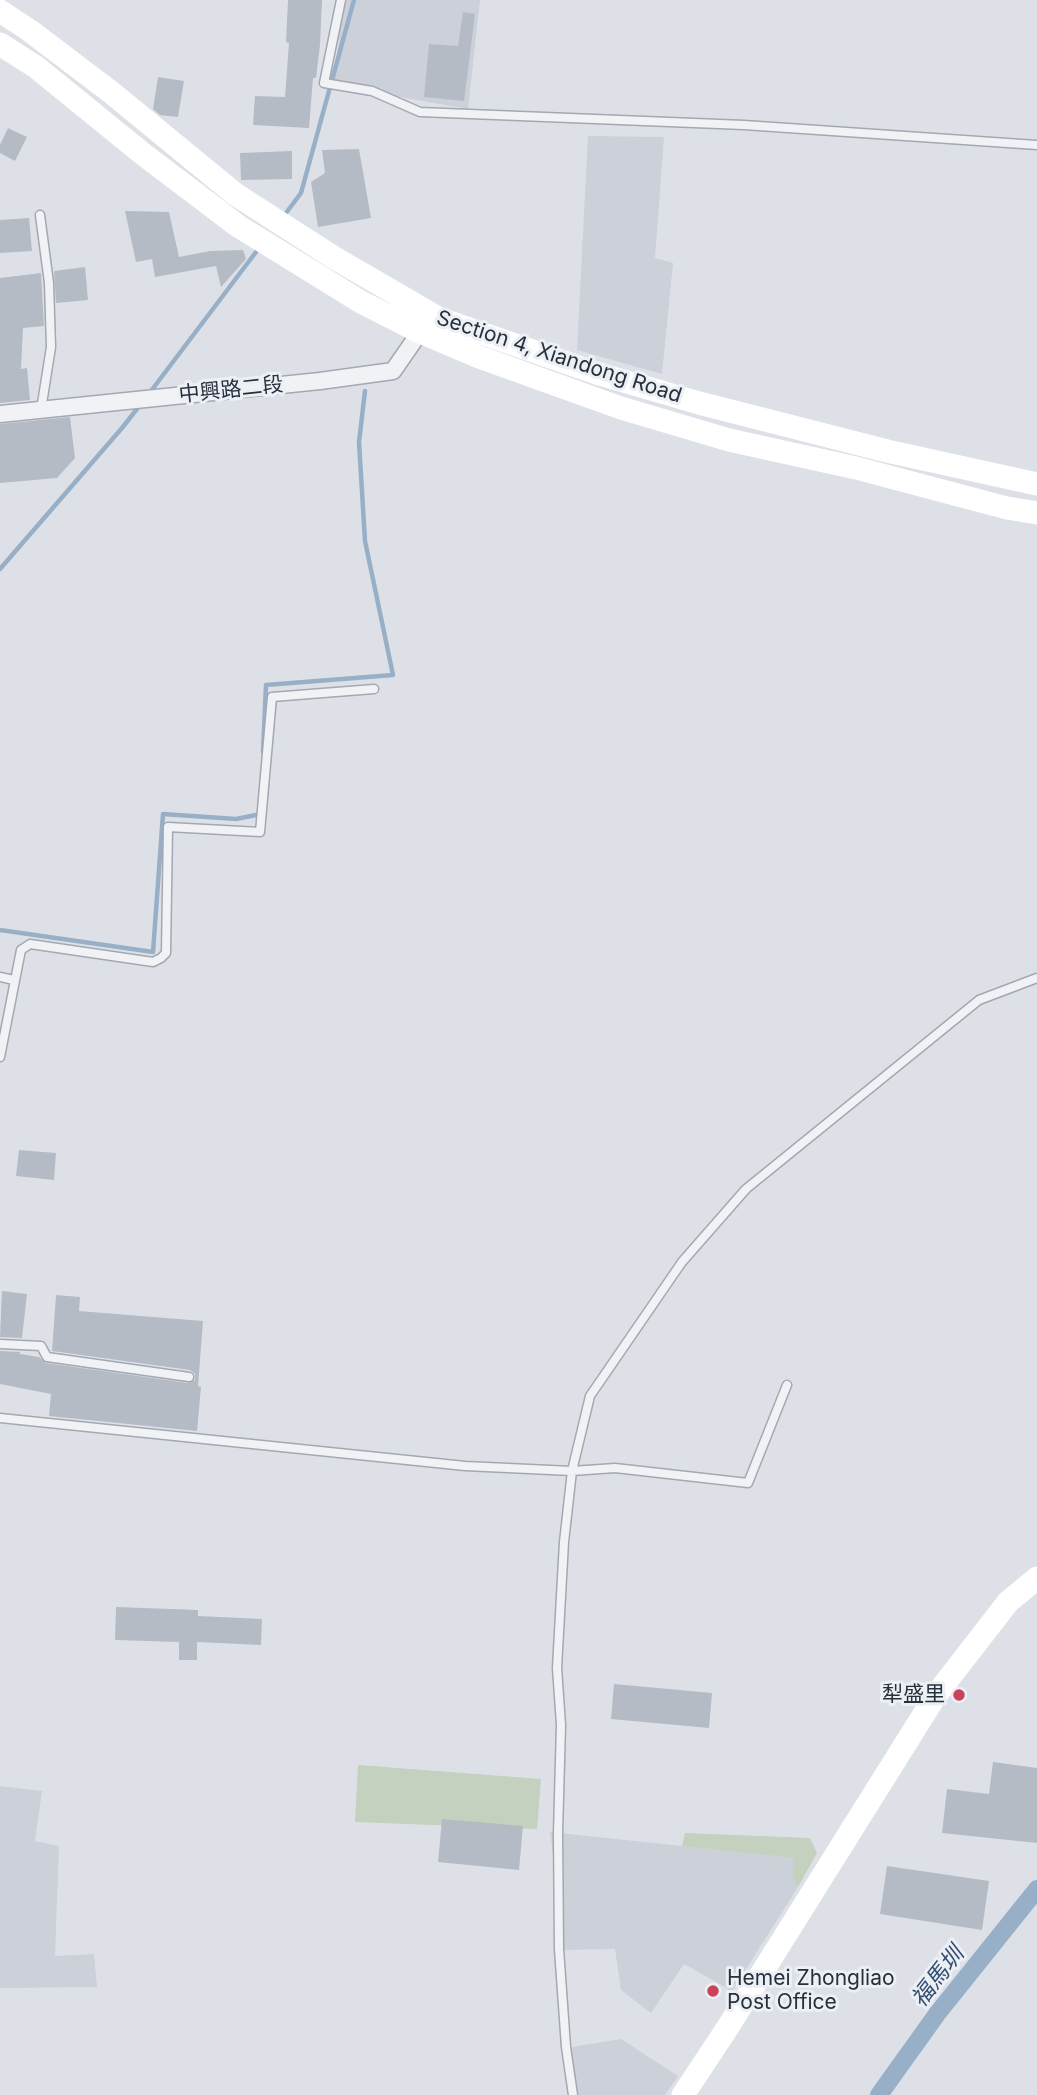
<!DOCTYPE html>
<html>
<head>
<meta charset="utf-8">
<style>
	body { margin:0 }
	canvas { display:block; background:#dde1e7 }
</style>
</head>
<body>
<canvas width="1037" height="2095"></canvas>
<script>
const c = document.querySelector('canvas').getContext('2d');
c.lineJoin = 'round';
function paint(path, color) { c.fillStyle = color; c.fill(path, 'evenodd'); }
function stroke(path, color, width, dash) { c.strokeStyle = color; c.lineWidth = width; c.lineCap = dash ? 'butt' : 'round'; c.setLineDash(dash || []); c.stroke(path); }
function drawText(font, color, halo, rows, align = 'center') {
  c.font = font + ' Inter,"Noto Sans TC",sans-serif'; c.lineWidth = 6; c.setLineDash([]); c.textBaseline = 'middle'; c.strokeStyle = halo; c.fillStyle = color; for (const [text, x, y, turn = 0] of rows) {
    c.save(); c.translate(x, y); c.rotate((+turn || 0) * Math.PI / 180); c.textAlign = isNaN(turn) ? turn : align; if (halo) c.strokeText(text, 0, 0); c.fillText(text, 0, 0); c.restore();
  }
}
paint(new Path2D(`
	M343,0H480L468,109L334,85Z
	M588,136L664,137L655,258L673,263L662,374L577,350Z
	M0,1786L42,1791L35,1841L59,1846L55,1956L94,1954L97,1987L0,1988Z
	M550,1832L795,1858L793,1879L798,1887L732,1991L684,1964L651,2013L621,1990L615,1949L559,1950L555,1871Z
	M621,2039L678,2076L665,2095H572L565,2048Z`), '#cbd0d9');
paint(new Path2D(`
	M358,1765L541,1779L537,1829L355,1822Z
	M685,1833L810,1838L817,1853L798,1887L793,1879L794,1858L682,1846Z`), '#c3d1be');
stroke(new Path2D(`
	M283,217L301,193L354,0
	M148,395L259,248
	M0,569L122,428L140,405
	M263,752L266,685L393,675L365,541L359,442L365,391
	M0,930L153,952L163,814L236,819L261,814`), '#98b0c7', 4.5);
stroke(new Path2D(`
	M879,2095L937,2014L1037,1889`), '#98b0c7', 18);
paint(new Path2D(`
	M288,0H322L320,45L316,78H313L309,128L253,125L255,96L285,97L289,43L286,42Z
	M463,12L475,14L464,101L424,97L429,44L458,46Z
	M158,77L184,81L178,117L160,115L153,109Z
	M8,128L27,137L15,161L0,153V145Z
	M359,149L371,218L318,227L311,182L325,173L322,150Z
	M292,151V179L241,180L240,153Z
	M125,211L169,212L179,257L210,251L243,250L246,259L221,287L216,266L155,277L152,259L136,262Z
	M29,218L32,251L0,253V220Z
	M85,267L88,300L56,303L54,271Z
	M41,273L44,326L23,328L21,369L27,368L30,400L0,403V278Z
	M70,417L75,458L57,478L0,483V424Z
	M19,1150L56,1153L54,1180L16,1176Z
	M2,1291L27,1294L22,1338L0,1337Z
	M56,1295L80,1297L79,1311L203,1321L198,1386L201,1387L197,1431L49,1416L51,1394L0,1384V1351L20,1352V1354L39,1357L46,1363L188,1383L195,1380V1374L190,1370L52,1351Z
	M116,1607L198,1610V1616L262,1619L261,1645L197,1642V1660H179V1642L115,1640Z
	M614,1684L712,1693L709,1728L611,1719Z
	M993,1762L1037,1768V1843L942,1833L947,1789L989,1794Z
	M442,1819L523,1826L519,1870L438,1862Z
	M887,1866L989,1881L982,1930L880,1914Z`), '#b5bbc4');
const lane = new Path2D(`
	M341,0L324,83L372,91L420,112L744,125L1037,145
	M40,215L49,283L51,347L41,410
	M0,977L14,980
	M0,1057L21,950L30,944L153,962L161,958L166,953L168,827L260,832L272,697L374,689
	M0,1344L41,1346L47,1357L189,1377
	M0,1418L465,1466L572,1471L615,1468L748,1483L787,1385
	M573,2095L566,2047L559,1949L558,1833L561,1725L557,1668L564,1542L572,1471L590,1396L682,1262L746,1189L979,1000L1037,978`);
const street = new Path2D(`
	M0,414L320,381L393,371L420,332L421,322`);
stroke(lane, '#a3a8b1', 11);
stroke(street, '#a3a8b1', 19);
stroke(lane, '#f0f2f5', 8);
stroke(street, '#f0f2f5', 16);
stroke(new Path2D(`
	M0,11L29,30L112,93L235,194L333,257L438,318L596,373L699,403L887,451L1037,484
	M0,44L36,67L143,154L238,226L361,302L420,332L479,357L621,408L729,440L856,468L1007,508L1037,513
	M683,2095L728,2027L936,1695L1008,1602L1037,1578`), '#fff', 23);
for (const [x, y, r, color] of [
	[959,1695,7,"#cc425a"],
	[713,1991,7,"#cc425a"]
]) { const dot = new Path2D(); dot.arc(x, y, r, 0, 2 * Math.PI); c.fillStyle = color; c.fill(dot); stroke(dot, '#ecf0f5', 2.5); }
drawText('21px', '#27303d', '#ecf0f5', [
	["Section 4, Xiandong Road",559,357,18],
	["中興路二段",231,390,-6]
]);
drawText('21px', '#27303d', '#ecf0f5', [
	["犁盛里",945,1695],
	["Hemei Zhongliao",727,1979,"left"],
	["Post Office",727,2003,"left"]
], 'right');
drawText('italic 23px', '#324f71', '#ecf0f5', [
	["福馬圳",938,1977,-52]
]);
</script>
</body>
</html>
